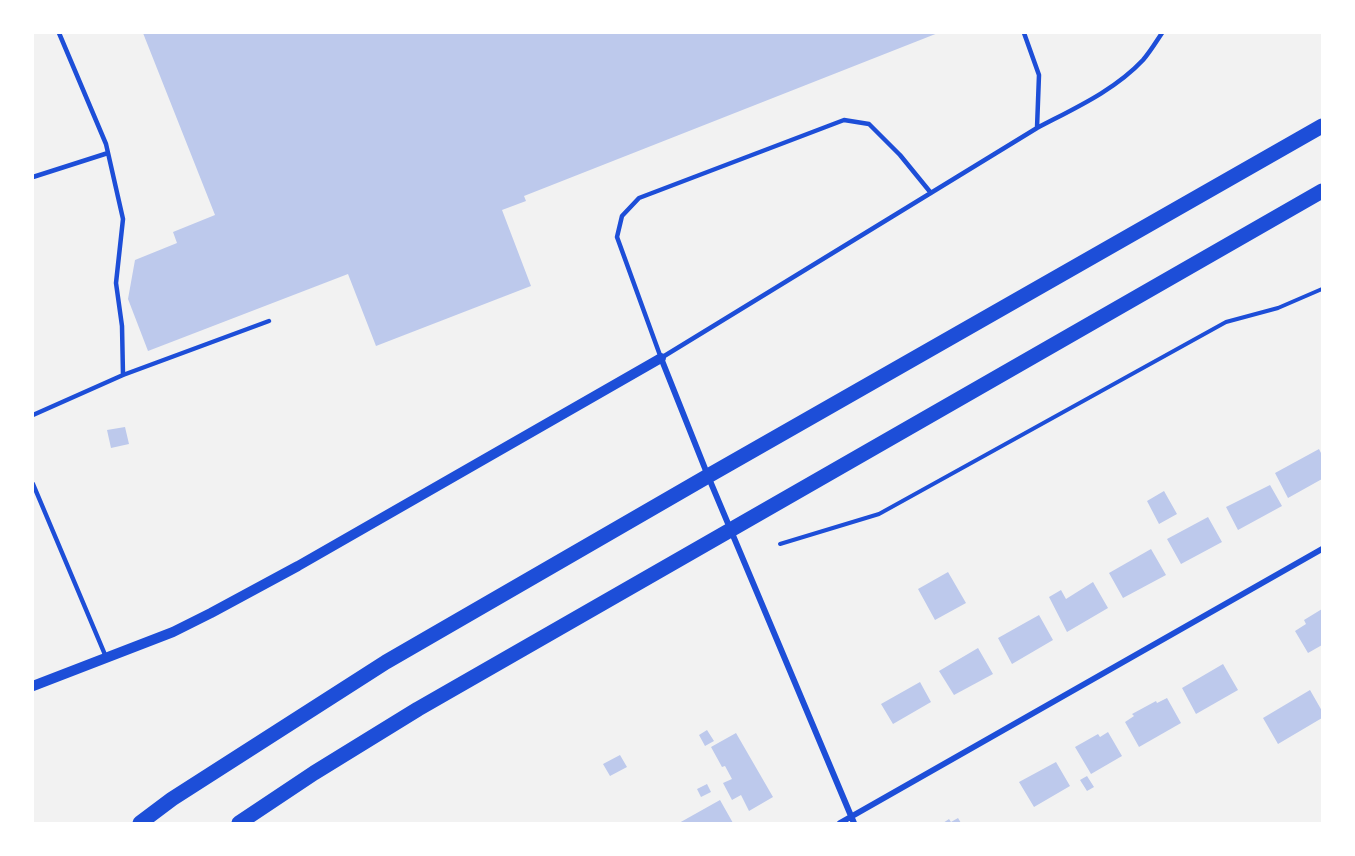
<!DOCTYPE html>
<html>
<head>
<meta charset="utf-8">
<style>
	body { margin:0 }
	#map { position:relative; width:1355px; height:856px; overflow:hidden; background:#f2f2f2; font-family:"Noto Serif",serif }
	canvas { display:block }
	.frame { position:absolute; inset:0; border:34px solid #fff; pointer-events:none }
</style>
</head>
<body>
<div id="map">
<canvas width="1355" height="856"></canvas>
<div class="frame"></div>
</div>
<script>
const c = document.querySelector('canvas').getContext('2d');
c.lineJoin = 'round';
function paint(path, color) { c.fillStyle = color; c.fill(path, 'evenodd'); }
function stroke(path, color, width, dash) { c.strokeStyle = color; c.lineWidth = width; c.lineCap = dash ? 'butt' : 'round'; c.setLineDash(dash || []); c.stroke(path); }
paint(new Path2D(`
	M143,33H938L524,196L526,201L502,210L531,286L376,346L348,274L148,351L128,299L135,260L177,243L173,232L215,215Z
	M125,427L129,444L111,448L107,430Z
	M1319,449L1322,455V479L1288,498L1275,473Z
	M1270,485L1282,506L1238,530L1226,507Z
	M1164,491L1177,514L1159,524L1147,501Z
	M1208,517L1222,542L1181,564L1167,539Z
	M1151,549L1166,575L1123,598L1109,573Z
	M948,572L966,603L935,620L918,589Z
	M1093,582L1108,608L1067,632L1049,597L1061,590L1066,599Z
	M1322,609V645L1308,653L1295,631L1306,624L1304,620Z
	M1039,615L1053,640L1012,664L998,638Z
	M978,648L993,674L954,695L939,671Z
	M1223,664L1238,690L1196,714L1182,688Z
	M920,682L931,702L893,724L881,704Z
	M1310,690L1322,711V718L1278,744L1263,718Z
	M1167,698L1181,723L1139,747L1125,722L1134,716L1132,714L1156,701L1157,703Z
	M707,730L714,741L705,746L699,735Z
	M1108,732L1122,756L1091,774L1075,747L1098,734L1100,737Z
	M736,733L773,797L749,811L741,795L732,800L723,783L732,779L725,766L722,767L711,747Z
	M620,755L627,767L610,776L603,764Z
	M1056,762L1070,786L1034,807L1019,782Z
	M1087,776L1094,787L1087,791L1080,780Z
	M707,784L711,792L701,797L697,789Z
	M720,800L733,823H679Z
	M958,818L961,823H943L949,819L951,822Z`), '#bdc9ec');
stroke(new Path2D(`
	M780,544L879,514L1226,322L1278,308L1322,289`), '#1d4ed8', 4);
stroke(new Path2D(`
	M59,33L106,144L123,219L116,283L122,326L123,375
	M1037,128C1073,109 1114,91 1143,60C1150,52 1156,42 1162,33
	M33,177L108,153
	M931,193L900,155L869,124L844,120L639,198L622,216L617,237L661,358L1037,128L1039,75L1024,33
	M33,415L123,375L269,321
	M33,484L106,657`), '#1d4ed8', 4.5);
stroke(new Path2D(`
	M661,358L708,476L854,823
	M840,823L1322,549`), '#1d4ed8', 6);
stroke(new Path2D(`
	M33,686L173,632L211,613L298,566L661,358`), '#1d4ed8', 10);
stroke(new Path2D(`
	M140,823L172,799L386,662L708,476L1322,126
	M239,823L314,773L418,709L1322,191`), '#1d4ed8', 15);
</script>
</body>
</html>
